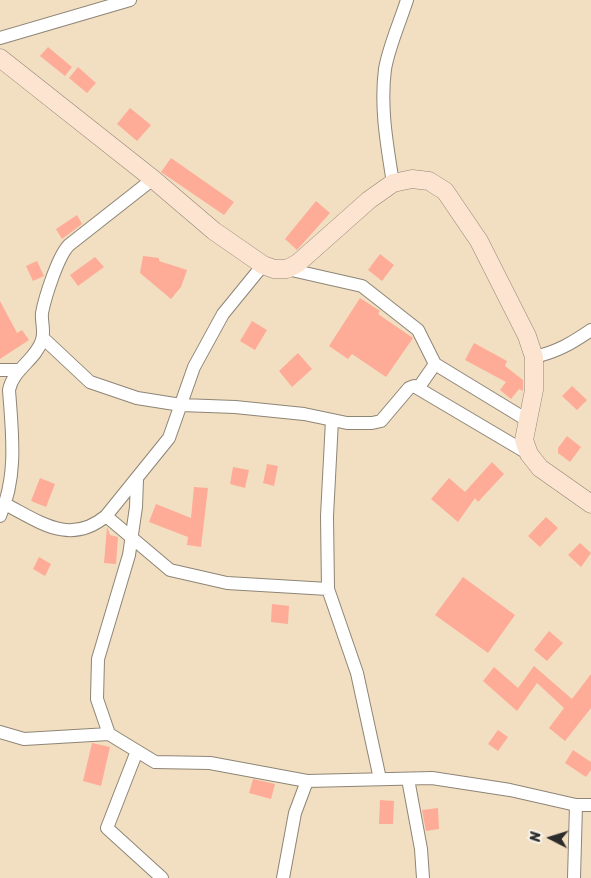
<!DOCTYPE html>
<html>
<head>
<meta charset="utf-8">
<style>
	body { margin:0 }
	#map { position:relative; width:591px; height:878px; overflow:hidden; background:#f2dfc1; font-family:Sriracha,sans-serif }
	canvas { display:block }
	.north { position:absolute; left:526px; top:813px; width:50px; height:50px; -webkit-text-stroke:4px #f7f3e8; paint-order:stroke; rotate:275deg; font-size:14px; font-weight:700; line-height:20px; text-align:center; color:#2b2b2b }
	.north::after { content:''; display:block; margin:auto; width:18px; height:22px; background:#2b2b2b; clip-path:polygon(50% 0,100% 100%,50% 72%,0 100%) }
</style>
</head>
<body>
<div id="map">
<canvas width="591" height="878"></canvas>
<div class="north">N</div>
</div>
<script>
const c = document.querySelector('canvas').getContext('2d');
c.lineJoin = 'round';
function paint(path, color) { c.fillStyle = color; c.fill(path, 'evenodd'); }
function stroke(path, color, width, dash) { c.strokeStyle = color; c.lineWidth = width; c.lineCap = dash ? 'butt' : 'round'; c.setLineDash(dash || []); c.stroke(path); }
paint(new Path2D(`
	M48,47L72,67L65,76L40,56Z
	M78,67L96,83L87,93L69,78Z
	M130,108L151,125L137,141L117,124Z
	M171,158L234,202L224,215L161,172Z
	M316,201L330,213L297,250L285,239Z
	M77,215L82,224L62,239L56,229Z
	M380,254L394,265L382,281L368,270Z
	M143,256L159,258V261L187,270L181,287L171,299L140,273Z
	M95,257L104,267L78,286L70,275Z
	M37,261L44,276L33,281L26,266Z
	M360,298L380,311L378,314L413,338L386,377L352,354L348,359L329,346Z
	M0,301L17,333L22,330L29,340L0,359Z
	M252,321L267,330L255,350L240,341Z
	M474,343L507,361L505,366L523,380V391L519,389L511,399L500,390L506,382L465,360Z
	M298,353L312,369L292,387L279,371Z
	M572,386L587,400L577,410L562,396Z
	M567,436L581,447L570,462L558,453V448Z
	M492,462L504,474L478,502L475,498L458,522L431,499L449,478L465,492Z
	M267,464L278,466L274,486L263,483Z
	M233,467L249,470L245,488L230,484Z
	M40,478L55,484L46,507L31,501Z
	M194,487L208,488L201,547L187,545L188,537L149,522L156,504L191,518Z
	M546,517L558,528L540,547L528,536Z
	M107,527L110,535L118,537L116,564L104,563Z
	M580,543L591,553L581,567L568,555Z
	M39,557L51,564L45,576L33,569Z
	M463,577L515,615L488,653L435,615Z
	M272,604L289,606L288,624L271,622Z
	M549,631L563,643L547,661L534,650Z
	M534,666L572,699L591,674V708L565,741L549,728L564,708L537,683L517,711L483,681L494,667L518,688Z
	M498,730L508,737L498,751L488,744Z
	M92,743L110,747L101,786L83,781Z
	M573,750L591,762V770L586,777L565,763Z
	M253,779L275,784L271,799L249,793Z
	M380,800L394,801L393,824H379Z
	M438,808L439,829L426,831L422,810Z`), '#feab97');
const minor = new Path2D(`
	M0,38L130,0
	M393,183C387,145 380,108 385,69C389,46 400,22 407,0
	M287,269L362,286L418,330L435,364L527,420
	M43,338L90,382L137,398L181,405L235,407L304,414L347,423H372L381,421L409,388L414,386L529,454
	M534,357C557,352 572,343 591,330
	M0,370H20
	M419,387L435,364
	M332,420L327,516L328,589L357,673L380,779
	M137,479L136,507L129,555L98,659L97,699L109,734L155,762L210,763L307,781L432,778L510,790L576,805H591
	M5,504C40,522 70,546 106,516L169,438L194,367L223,314L263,265
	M0,516C18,476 12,432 9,390C13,369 36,360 42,340C45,331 41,321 42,313C45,297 58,256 69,245L153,179
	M106,516L170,570L227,583L328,589
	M0,732L24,739L109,734
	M137,751L107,828L162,878
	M408,779L421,849L423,878
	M283,878L295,813L307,781
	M574,878L576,805`);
const secondary = new Path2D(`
	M0,58L153,179L214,231L263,265L274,269H287L298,263L369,200L393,183L412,179L429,181L445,191L479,241L527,336L534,357V390L524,440L529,454L540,468L591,504`);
stroke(minor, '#8e8576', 14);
stroke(secondary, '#8e8576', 19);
stroke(minor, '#fff', 12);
stroke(secondary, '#fde4d1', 18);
</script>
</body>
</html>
